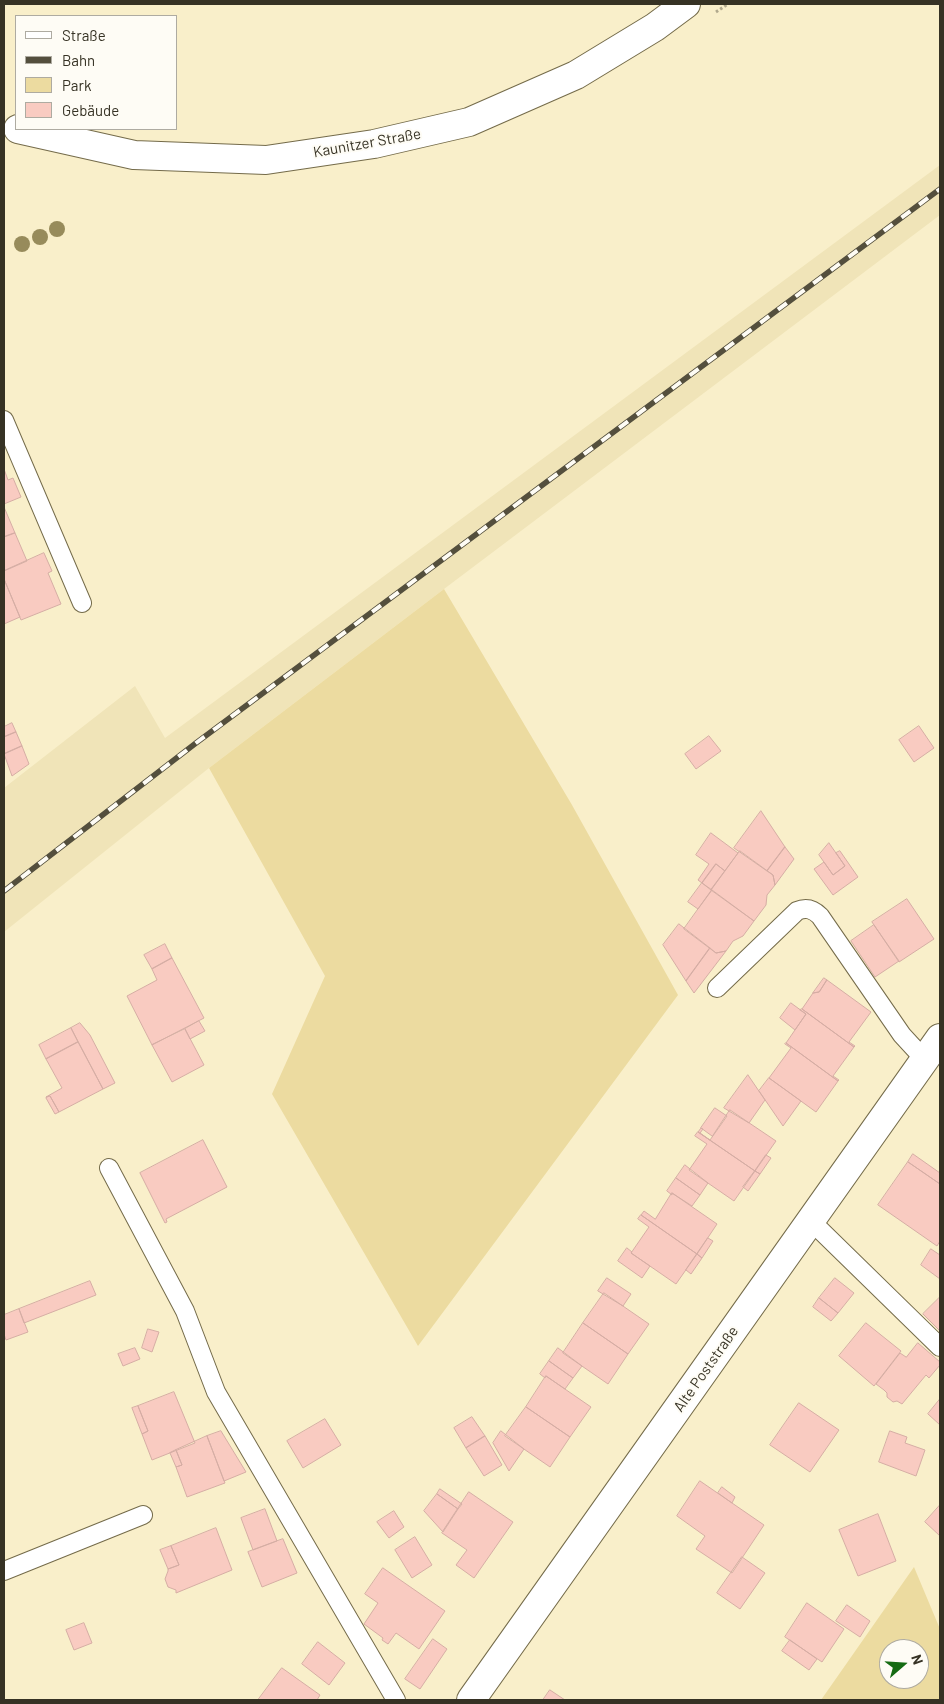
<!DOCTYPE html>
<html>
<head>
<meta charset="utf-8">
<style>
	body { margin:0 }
	#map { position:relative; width:944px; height:1704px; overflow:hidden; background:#f9efca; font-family:Barlow,sans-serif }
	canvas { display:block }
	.frame { position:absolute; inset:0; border:5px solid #363224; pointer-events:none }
	.legend { position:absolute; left:15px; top:15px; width:162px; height:115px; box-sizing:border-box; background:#fefcf5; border:1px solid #aeaba1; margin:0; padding:6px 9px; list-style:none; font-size:15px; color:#363224 }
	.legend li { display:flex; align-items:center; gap:10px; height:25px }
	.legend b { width:25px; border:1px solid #aeaba1 }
	.north { position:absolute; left:879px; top:1639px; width:50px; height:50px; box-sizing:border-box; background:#fefcf5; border:1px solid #aeaba1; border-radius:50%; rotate:71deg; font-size:14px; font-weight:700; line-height:20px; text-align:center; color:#363224 }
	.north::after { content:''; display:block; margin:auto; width:18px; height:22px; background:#156b13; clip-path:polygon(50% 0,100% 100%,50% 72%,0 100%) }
</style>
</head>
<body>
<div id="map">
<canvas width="944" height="1704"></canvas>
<div class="frame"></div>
<ul class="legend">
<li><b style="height:6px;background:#fff"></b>Straße</li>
<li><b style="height:6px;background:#544f3d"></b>Bahn</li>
<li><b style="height:14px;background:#ecdba0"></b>Park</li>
<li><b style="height:14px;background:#f9cbc1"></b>Gebäude</li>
</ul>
<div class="north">N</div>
</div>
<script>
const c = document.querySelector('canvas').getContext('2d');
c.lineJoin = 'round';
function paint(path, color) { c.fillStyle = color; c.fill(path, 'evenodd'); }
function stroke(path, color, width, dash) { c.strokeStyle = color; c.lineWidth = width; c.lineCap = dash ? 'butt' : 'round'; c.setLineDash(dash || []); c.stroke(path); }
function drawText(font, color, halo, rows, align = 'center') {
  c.font = font + ' Barlow,sans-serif'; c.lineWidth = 4; c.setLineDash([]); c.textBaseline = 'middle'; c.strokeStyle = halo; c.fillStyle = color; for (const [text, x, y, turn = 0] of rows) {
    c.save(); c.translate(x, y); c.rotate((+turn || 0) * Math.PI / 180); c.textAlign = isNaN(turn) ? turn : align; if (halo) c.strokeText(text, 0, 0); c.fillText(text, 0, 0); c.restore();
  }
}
paint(new Path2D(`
	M940,165V215L444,589L209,768L4,932V788L135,686L165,738Z`), '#f0e4b8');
paint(new Path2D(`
	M444,589L572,805L678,995L418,1346L272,1094L325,976L209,768Z
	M914,1567L940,1629V1700H821ZM889,1649H919V1679H889Z`), '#ecdba0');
const building = new Path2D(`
	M4,469L8,480L13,478L21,497L4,504Z
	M4,507L15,533L4,537Z
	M15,533L27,561L4,571V537Z
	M44,553L52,571L48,573L61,604L21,620L4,579V571Z
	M4,579L20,617L4,624Z
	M12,723L16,732L4,737V727Z
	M919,726L934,748L914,762L899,740Z
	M16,732L22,746L4,754V737Z
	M709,736L721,751L696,769L685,754Z
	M22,746L29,764L12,776L4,754Z
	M761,811L785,847L767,871L734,848Z
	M711,833L738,853L725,871L716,864L702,883L698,880L709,864L696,855Z
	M829,843L845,866L833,875L819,855Z
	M785,847L794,859L775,885L773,875L767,871Z
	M740,851L773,875L775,885L767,895L766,905L754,921L711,890Z
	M840,851L858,877L833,895L814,869L824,862L833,875L845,866L836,853Z
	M716,864L725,871L711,890L702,883Z
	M702,883L712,890L698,909L688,902Z
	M712,890L754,921L743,936L733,941L726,951L716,953L684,929Z
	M907,899L934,939L899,962L872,922Z
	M679,924L710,948L686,981L663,945Z
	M874,925L899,961L875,977L851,941Z
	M165,944L172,958L152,969L144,955Z
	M710,948L716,953L726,951L694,993L686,981Z
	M172,958L204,1018L152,1045L127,996L157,980L152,969Z
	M824,978L827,980L819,992L813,993Z
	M827,980L871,1012L849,1042L855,1046L854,1047L802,1009L813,993L819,992Z
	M791,1003L806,1014L795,1030L780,1018Z
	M802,1009L854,1047L833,1076L839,1080L838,1081L786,1043L806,1014L800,1010Z
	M199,1021L205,1031L190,1039L185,1029Z
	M80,1023L90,1035L115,1083L103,1089L71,1028Z
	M71,1028L78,1042L46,1059L39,1045Z
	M185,1029L204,1065L172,1082L152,1045Z
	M78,1042L103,1089L59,1112L50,1096L46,1097L62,1088L46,1059Z
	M786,1043L838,1081L816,1112L769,1078L791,1048L785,1044Z
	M748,1075L765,1100L749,1123L724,1108Z
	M769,1078L801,1101L783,1126L759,1091Z
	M50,1096L59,1112L55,1114L46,1098Z
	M715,1108L727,1116L710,1140L700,1133L703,1129L701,1128Z
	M730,1110L776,1141L755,1171L698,1132L701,1128L712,1136Z
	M698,1132L755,1171L734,1201L689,1170L707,1144L695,1136Z
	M203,1140L227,1187L166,1219L167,1222L165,1223L140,1173Z
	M913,1154L940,1173V1184L908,1162Z
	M766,1155L771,1158L760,1174L755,1171Z
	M908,1162L940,1184V1241L937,1246L878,1205Z
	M685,1165L708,1183L700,1195L676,1178Z
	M755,1171L760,1174L748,1191L743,1187Z
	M676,1178L700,1195L692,1206L672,1193V1195L667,1191Z
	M672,1193L717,1224L697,1254L641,1215L644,1211L655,1219Z
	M641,1215L697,1254L676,1284L631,1253L649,1227L638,1219Z
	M708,1238L713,1241L702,1258L697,1254Z
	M627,1248L632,1252L631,1253L650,1266L642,1278L618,1261Z
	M931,1249L940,1255V1279L921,1265Z
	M697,1254L702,1258L691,1274L686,1270Z
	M607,1278L631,1294L623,1306L598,1291Z
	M835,1278L854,1293L838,1313L819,1298Z
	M90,1281L96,1295L24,1323L19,1309Z
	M604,1293L649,1324L628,1354L583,1323Z
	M940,1297V1331L923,1314Z
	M819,1298L838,1313L831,1321L813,1307Z
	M19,1309L28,1332L6,1340L4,1334V1315Z
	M583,1323L628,1354L608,1384L563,1353Z
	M866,1323L901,1351L874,1386L839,1356Z
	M148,1329L159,1332L152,1352L142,1348Z
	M918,1343L940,1362V1365L929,1378L926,1375L902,1404L897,1401L893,1402L887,1397V1393L884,1390L876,1384L900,1353L906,1357Z
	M135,1348L140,1359L123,1366L118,1354Z
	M558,1348L582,1366L573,1378L549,1361Z
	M549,1361L573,1378L565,1389L546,1376L545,1378L540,1374Z
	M546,1376L591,1407L570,1437L526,1407Z
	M174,1392L195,1443L152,1460L142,1434L148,1431L138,1406Z
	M940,1399V1425L928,1414Z
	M799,1403L839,1430L810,1472L770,1445Z
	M138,1406L148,1431L142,1434L132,1408Z
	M526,1407L570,1437L550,1467L505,1436Z
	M472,1417L485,1436L466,1448L454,1428Z
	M325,1419L341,1445L303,1468L287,1441Z
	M221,1431L246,1472L224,1481L207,1436Z
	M501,1431L524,1449L509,1471L493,1443Z
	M890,1431L907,1437L905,1443L925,1450L916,1476L879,1462Z
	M207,1436L225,1483L187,1497L176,1467L182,1465L176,1450Z
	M485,1436L502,1465L484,1476L466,1448Z
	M176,1450L182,1465L176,1467L170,1453Z
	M700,1481L764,1525L732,1573L696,1549L705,1536L677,1516Z
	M722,1487L735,1497L732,1503L718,1493Z
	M440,1489L462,1504L458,1509L437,1494Z
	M469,1492L513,1522L474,1578L456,1565L467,1550L442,1533Z
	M437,1494L458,1509L443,1532L424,1511Z
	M940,1505V1536L925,1522Z
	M265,1509L277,1541L253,1550L241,1518Z
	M394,1511L404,1527L389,1538L377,1522Z
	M878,1514L896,1561L858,1576L839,1530Z
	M216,1528L232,1570L176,1593V1590L168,1587L165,1579L168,1571V1569L179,1565L171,1546Z
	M415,1537L432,1565L412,1578L395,1550Z
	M283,1539L297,1573L262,1587L248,1552Z
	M171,1546L179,1565L168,1569L160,1550Z
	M742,1557L765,1573L740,1609L717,1593Z
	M383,1568L445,1611L419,1649L396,1633L388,1644L382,1640L383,1638L364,1624L378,1603L365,1594Z
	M807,1603L844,1629L822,1662L785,1637Z
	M847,1605L870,1621L860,1637L836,1621Z
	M84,1623L92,1643L74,1650L66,1630Z
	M433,1639L447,1649L420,1689L405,1679Z
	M790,1640L817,1659L809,1670L782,1651Z
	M318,1642L345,1663L329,1685L302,1664Z
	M282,1668L320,1695L317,1700H258Z
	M550,1690L565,1700H543Z`);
paint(building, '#f9cbc1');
stroke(building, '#d5ada4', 1);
const service = new Path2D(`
	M4,420L82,603
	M717,988L797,911C806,907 813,909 820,916L902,1035L925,1060
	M109,1168L185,1311L216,1392L396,1700
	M811,1221L940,1347
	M4,1571L143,1515`);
const minor = new Path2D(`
	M471,1700L940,1038`);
const tertiary = new Path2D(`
	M18,129L134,155L266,160L374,144L469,122L576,75L655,27L686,4`);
stroke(service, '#746b4a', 20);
stroke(minor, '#746b4a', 30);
stroke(tertiary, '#746b4a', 30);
stroke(new Path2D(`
	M716,12L728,4`), '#b1a98d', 3, [2.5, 2.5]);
stroke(service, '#fff', 18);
stroke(minor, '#fff', 28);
stroke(tertiary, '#fff', 28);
const rail = new Path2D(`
	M4,891L196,743L940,189`);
stroke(rail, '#544f3d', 5.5);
stroke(rail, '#fefcf5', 4, [11]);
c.fillStyle = '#978b5b';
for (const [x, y] of [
	[57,229],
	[40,237],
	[22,244]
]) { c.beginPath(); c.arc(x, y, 8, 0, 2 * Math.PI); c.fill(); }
drawText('15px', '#363224', '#fefcf5', [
	["Kaunitzer Straße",367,143,-10],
	["Alte Poststraße",706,1369,-55]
]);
</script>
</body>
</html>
